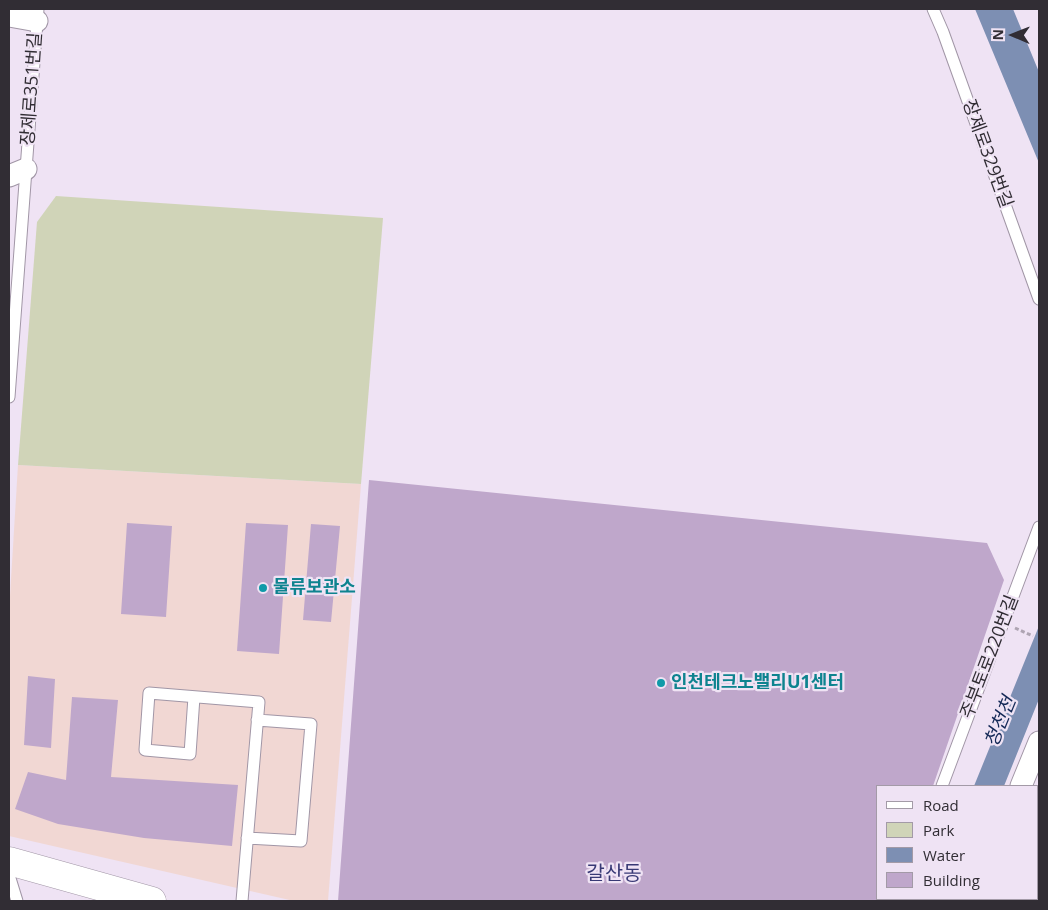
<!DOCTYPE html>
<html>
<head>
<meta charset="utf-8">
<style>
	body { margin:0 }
	#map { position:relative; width:1048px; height:910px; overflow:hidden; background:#efe3f4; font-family:"Open Sans",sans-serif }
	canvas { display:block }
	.frame { position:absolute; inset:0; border:10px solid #312d34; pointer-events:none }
	.legend { position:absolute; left:876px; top:785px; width:162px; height:115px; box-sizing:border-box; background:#efe3f4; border:1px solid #a39aa7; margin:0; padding:6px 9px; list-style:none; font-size:15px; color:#312d34 }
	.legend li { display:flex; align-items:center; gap:10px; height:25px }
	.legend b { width:25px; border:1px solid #a39aa7 }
	.north { position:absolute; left:988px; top:10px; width:50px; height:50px; -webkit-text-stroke:4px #efe3f4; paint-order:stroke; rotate:271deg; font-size:14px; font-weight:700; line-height:20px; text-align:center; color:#312d34 }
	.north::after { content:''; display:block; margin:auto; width:18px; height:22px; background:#312d34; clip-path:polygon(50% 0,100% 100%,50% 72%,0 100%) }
</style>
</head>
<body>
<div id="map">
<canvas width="1048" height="910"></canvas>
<div class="frame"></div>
<ul class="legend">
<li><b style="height:6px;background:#fff"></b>Road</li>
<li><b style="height:14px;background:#d0d4b8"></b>Park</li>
<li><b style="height:14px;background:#7d8fb3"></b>Water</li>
<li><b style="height:14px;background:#bfa7cb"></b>Building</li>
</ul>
<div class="north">N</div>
</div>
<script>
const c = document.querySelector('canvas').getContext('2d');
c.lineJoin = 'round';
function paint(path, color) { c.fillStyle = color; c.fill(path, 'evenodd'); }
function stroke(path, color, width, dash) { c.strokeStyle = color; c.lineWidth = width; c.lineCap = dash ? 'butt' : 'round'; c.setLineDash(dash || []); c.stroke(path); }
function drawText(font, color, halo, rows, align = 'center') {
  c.font = font + ' "Open Sans","Noto Sans KR",sans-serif'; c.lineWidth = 4.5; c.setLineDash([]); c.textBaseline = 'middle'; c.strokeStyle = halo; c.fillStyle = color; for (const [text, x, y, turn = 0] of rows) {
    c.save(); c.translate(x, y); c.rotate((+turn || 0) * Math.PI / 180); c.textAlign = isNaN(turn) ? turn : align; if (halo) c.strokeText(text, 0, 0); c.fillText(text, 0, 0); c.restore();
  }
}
paint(new Path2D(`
	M18,465L361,484L328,901H294L9,836V612Z`), '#f1d7d3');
paint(new Path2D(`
	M56,196L383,218L361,484L18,465L37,222Z`), '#d0d4b8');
paint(new Path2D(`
	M975,9H1013L1039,72V163Z
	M1039,626V699L1004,786H974Z`), '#7d8fb3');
paint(new Path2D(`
	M369,480L987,543L1004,580L933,786H877V899H894L893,901H338Z
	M127,523L172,526L166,617L121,614Z
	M246,523L288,525L279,654L237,651Z
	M311,524L340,526L331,622L303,620Z
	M28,676L55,679L51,748L24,745Z
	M72,697L118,700L111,777L238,785L232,846L144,838L58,824L15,809L28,772L66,780Z`), '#bfa7cb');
const lane = new Path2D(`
	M933,9L943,32L1039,299
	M9,397L38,9
	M194,697L190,754L145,750L149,693L259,702L242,901
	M942,786L1039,527
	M247,838L301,841L311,724L257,720
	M9,875L17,901
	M899,901V899`);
const street = new Path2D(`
	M9,16L37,21
	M9,176L26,169
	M1021,786L1039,742
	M975,901L976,899`);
const secondary = new Path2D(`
	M9,861L152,901`);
stroke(lane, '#a196a6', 13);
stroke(street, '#a196a6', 23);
stroke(secondary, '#a196a6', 29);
stroke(new Path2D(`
	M1015,628L1033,636
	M1037,848L1039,842
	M1017,901L1018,899`), '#aea4b2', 3, [4, 2.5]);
stroke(lane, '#fff', 11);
stroke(street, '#fff', 21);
stroke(secondary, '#fff', 28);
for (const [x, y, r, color] of [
	[263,588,5,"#0f9aa8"],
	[661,683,5,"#0f9aa8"]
]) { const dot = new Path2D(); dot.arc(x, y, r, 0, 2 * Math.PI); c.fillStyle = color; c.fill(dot); stroke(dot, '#efe3f4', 2); }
drawText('18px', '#312d34', '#efe3f4', [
	["장제로351번길",32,89,-86],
	["장제로329번길",987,154,70],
	["주부토로220번길",990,657,-69]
]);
drawText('bold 18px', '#0d838f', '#efe3f4', [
	["물류보관소",273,588],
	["인천테크노밸리U1센터",671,683]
], 'left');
drawText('italic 19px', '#132856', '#efe3f4', [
	["청천천",1001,722,-68]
]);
drawText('20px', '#383975', '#efe3f4', [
	["갈산동",614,874]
]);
</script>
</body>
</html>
